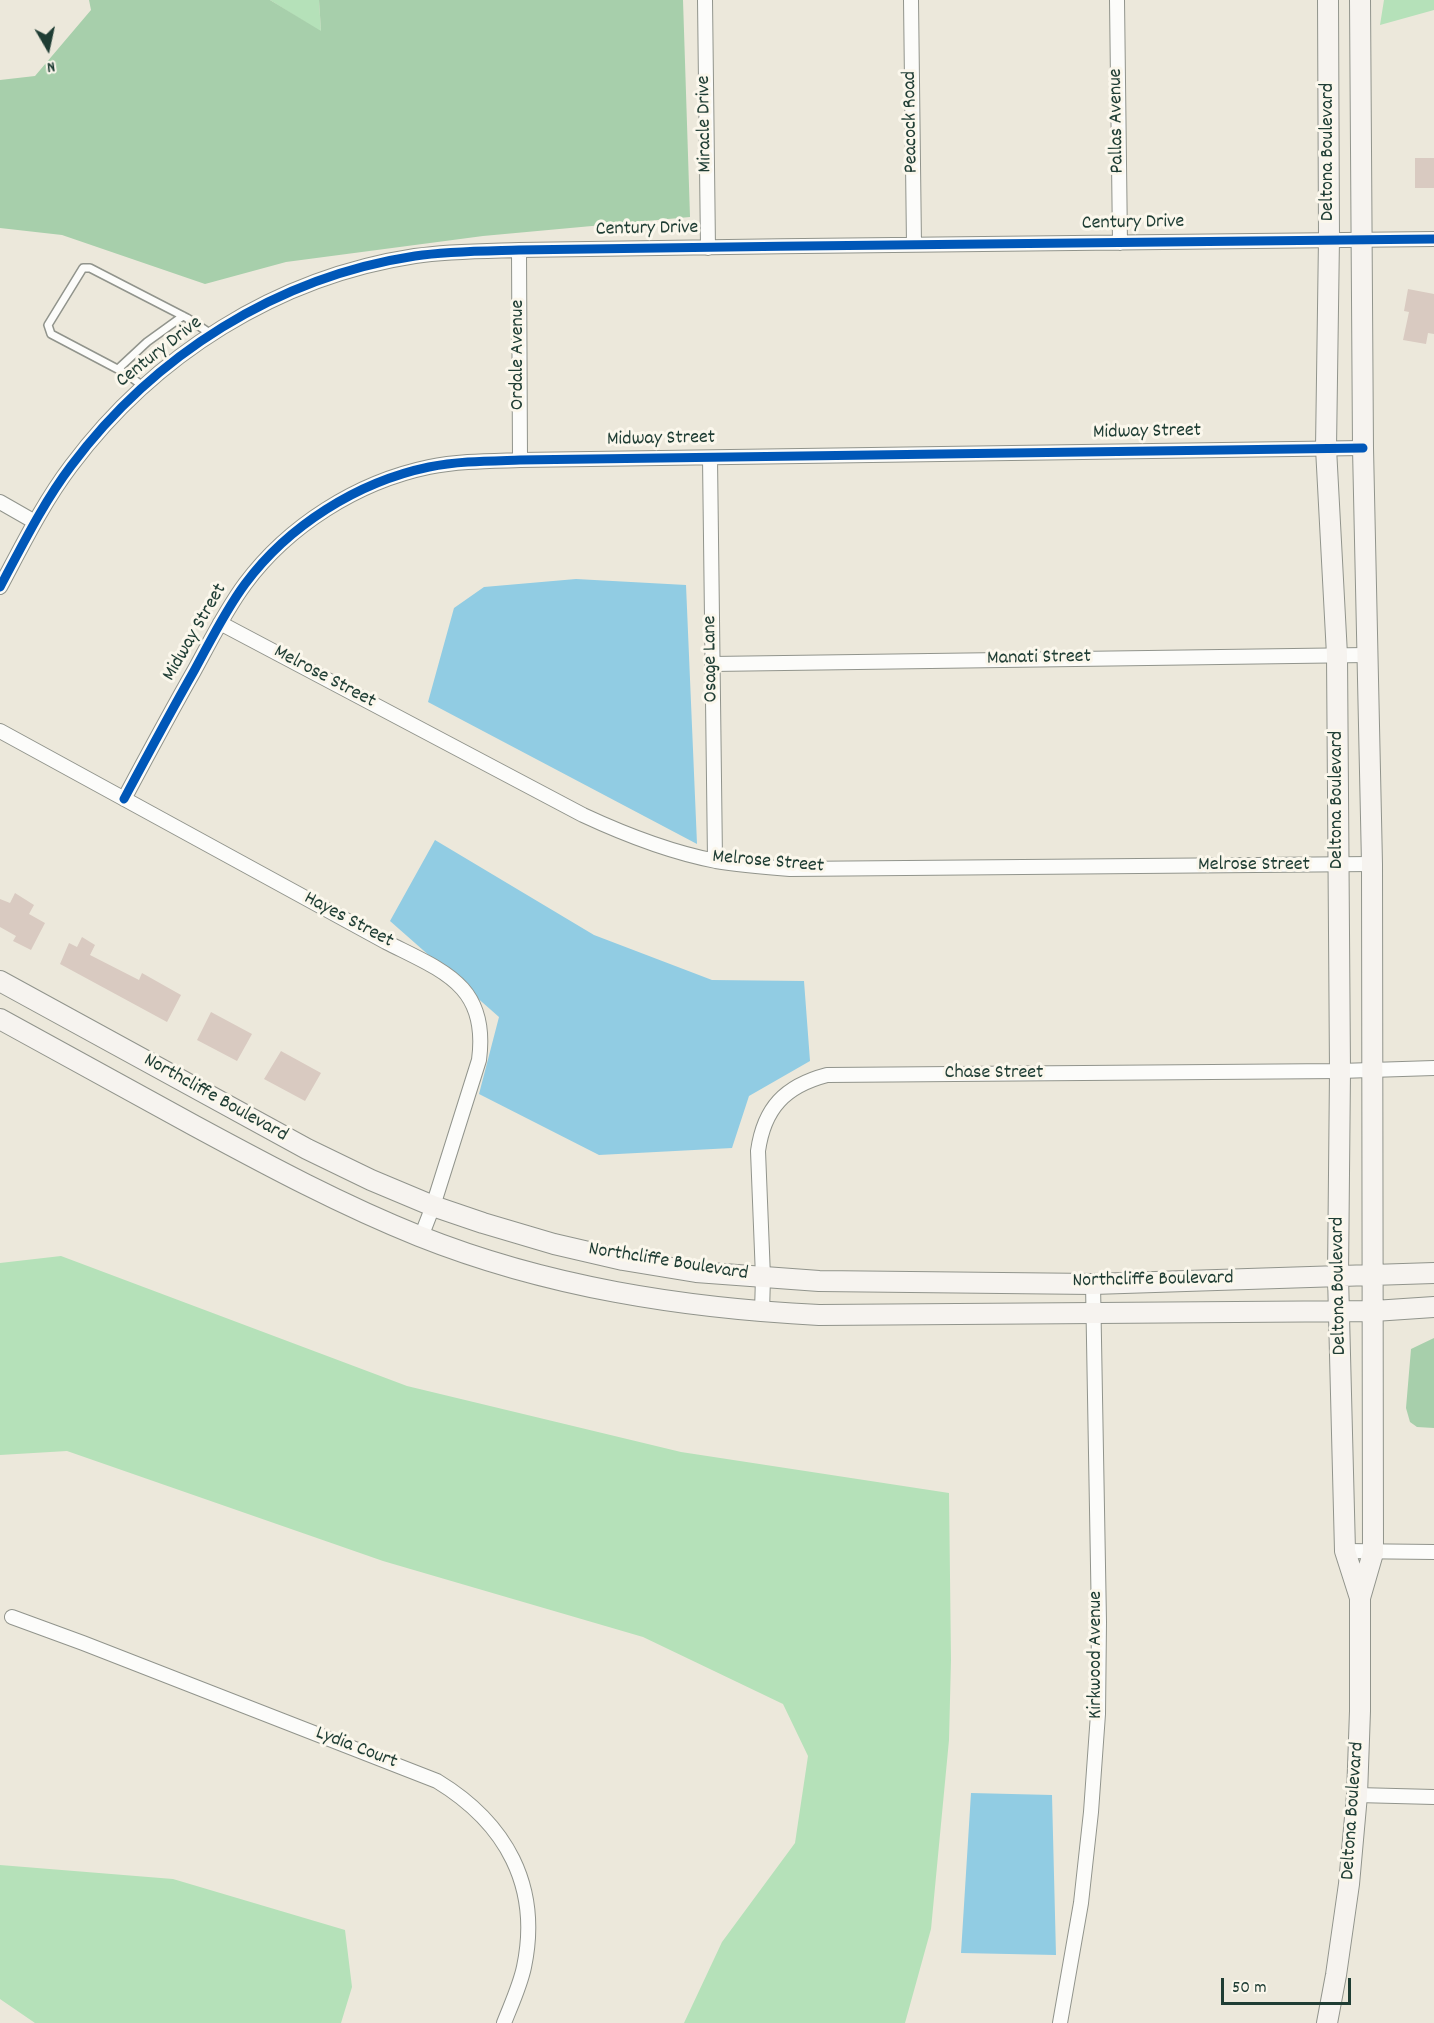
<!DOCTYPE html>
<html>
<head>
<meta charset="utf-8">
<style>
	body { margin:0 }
	#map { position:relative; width:1434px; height:2023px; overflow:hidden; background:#ece8db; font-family:Dekko,sans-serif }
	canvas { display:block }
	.north { position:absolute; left:18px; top:18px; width:60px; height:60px; -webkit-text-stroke:4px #fbf7ec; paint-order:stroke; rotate:171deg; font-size:16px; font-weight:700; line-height:24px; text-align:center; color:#1f3d34 }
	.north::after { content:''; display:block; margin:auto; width:21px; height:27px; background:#1f3d34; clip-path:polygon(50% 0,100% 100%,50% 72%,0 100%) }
	.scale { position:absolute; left:1221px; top:1978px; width:130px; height:27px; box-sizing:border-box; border:3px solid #1f3d34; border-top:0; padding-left:8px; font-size:18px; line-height:21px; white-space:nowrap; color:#1f3d34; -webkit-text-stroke:4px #fbf7ec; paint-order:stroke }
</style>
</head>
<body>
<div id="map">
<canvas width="1434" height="2023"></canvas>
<div class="north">N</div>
<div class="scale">50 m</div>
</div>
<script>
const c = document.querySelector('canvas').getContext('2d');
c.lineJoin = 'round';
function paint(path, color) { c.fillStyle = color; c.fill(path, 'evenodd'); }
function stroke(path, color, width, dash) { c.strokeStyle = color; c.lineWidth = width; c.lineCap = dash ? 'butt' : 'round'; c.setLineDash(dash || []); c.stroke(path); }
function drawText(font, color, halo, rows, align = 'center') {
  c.font = font + ' Dekko,sans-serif'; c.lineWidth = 6; c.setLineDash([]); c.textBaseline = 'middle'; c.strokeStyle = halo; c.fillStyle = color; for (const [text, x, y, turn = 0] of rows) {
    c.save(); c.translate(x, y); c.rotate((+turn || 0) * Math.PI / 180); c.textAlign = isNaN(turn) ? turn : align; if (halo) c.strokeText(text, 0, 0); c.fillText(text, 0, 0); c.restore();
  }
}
paint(new Path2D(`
	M270,0H319L321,32Z
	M1384,0H1434V10L1380,25Z
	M61,1256L407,1386L681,1452L949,1493L951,1660L949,1740L931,1929L905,2023H684L722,1942L795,1843L808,1756L783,1704L643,1637L383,1561L67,1451L0,1455V1263Z
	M0,1865L173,1879L345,1930L352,1987L341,2023H35L0,1999Z`), '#b5e1b9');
paint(new Path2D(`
	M89,0H270L321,31L319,0H683L690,217L483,236L286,262L205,284L62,235L0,228V80L35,76L91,10Z
	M1434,1338V1428L1417,1427L1410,1422L1406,1408L1411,1349Z`), '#a7cfab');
paint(new Path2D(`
	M576,579L686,585L697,844L428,702L454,608L484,587Z
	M435,840L594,935L712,980L804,981L810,1061L749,1096L732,1148L599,1155L479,1094L499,1017L390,921Z
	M971,1793L1052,1795L1056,1955L961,1953Z`), '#91cce3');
paint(new Path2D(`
	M1415,158H1434V188H1415Z
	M1408,289L1434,294V334L1428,333L1426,344L1403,340L1409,312L1404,311Z
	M15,893L34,905L29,914L45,923L31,950L13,941L16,936L0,927V899L10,903Z
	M82,937L95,945L90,955L139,980L142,973L181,995L167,1022L60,964L69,943L77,947Z
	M211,1012L252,1034L237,1061L197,1040Z
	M281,1051L321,1073L305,1101L264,1079Z`), '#d9cac1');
const service = new Path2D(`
	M118,369L147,342L183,316
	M143,386L125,373L51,334L48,325L83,268H90L187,318L211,334`);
const minor = new Path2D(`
	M705,0L708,248
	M911,0L914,245
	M1117,0L1120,243
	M519,250L520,460
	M710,458L715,860
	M0,502L35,522
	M0,587C22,546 43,503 71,466C154,355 277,277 415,256C449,251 484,251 519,250C824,246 1129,240 1434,239
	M220,623L583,815C626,835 669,852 716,861C740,865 765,867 790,869L1372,864
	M712,664L1366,655
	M0,731L386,942C443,971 489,985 479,1060L433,1206L421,1237
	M124,799C147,756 170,713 194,671C210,642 225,611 245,584C288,526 357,482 429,467C459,461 489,461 520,460L1363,448
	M762,1312L763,1277L758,1151C764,1108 785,1086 827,1075L1340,1071L1434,1068
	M1345,1551L1434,1552
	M12,1617L83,1643L437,1781C506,1823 541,1886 524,1967C520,1986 511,2005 504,2023
	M1357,1795L1434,1797
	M1060,2023L1081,1903L1091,1812L1098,1714L1099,1622L1093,1284`);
const secondary = new Path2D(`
	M1328,0L1329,238L1326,448L1337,655L1340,1071L1338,1276L1345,1551L1360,1598
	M0,981L307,1149L371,1180L433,1206L483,1223L554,1244L623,1260L696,1272L819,1281L1093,1284L1434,1273
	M0,1019C65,1055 130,1091 195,1126C269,1166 342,1205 419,1236C547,1287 683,1308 819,1315L1374,1311L1434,1307
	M1327,2023L1336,1975L1349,1884L1357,1795L1360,1711V1598L1373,1553L1372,864L1363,448L1360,0`);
stroke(service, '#91948c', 10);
stroke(minor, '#91948c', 16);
stroke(secondary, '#91948c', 22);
stroke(service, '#fcfcfa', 7);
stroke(minor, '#fcfcfa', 14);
stroke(secondary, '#f6f3ef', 20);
stroke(new Path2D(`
	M0,587C22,546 43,503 71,466C154,355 277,277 415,256C449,251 484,251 519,250C824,246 1129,240 1434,239
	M124,799C147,756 170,713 194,671C210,642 225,611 245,584C288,526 357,482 429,467C459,461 489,461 520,460L1363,448`), '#0057b8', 9);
drawText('20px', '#1f3d34', '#fbf7ec', [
	["Pallas Avenue",1118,121,-91],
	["Peacock Road",912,122,-91],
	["Miracle Drive",706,124,-91],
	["Deltona Boulevard",1329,152,-90],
	["Century Drive",1133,224,-1],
	["Century Drive",647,230,-1],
	["Century Drive",160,353,-38],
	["Ordale Avenue",519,355,-90],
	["Midway Street",1147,433,-1],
	["Midway Street",661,440,-1],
	["Midway Street",196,633,-60],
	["Osage Lane",712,659,-91],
	["Manati Street",1039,659,-1],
	["Melrose Street",324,678,28],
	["Deltona Boulevard",1338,800,-90],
	["Melrose Street",768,863,5],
	["Melrose Street",1254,866],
	["Hayes Street",348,921,28],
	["Chase Street",994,1074],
	["Northcliffe Boulevard",215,1099,29],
	["Northcliffe Boulevard",668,1263,9],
	["Northcliffe Boulevard",1153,1281,-1],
	["Deltona Boulevard",1340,1286,-91],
	["Kirkwood Avenue",1097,1655,-90],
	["Lydia Court",356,1749,21],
	["Deltona Boulevard",1354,1811,-86]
]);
</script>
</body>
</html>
